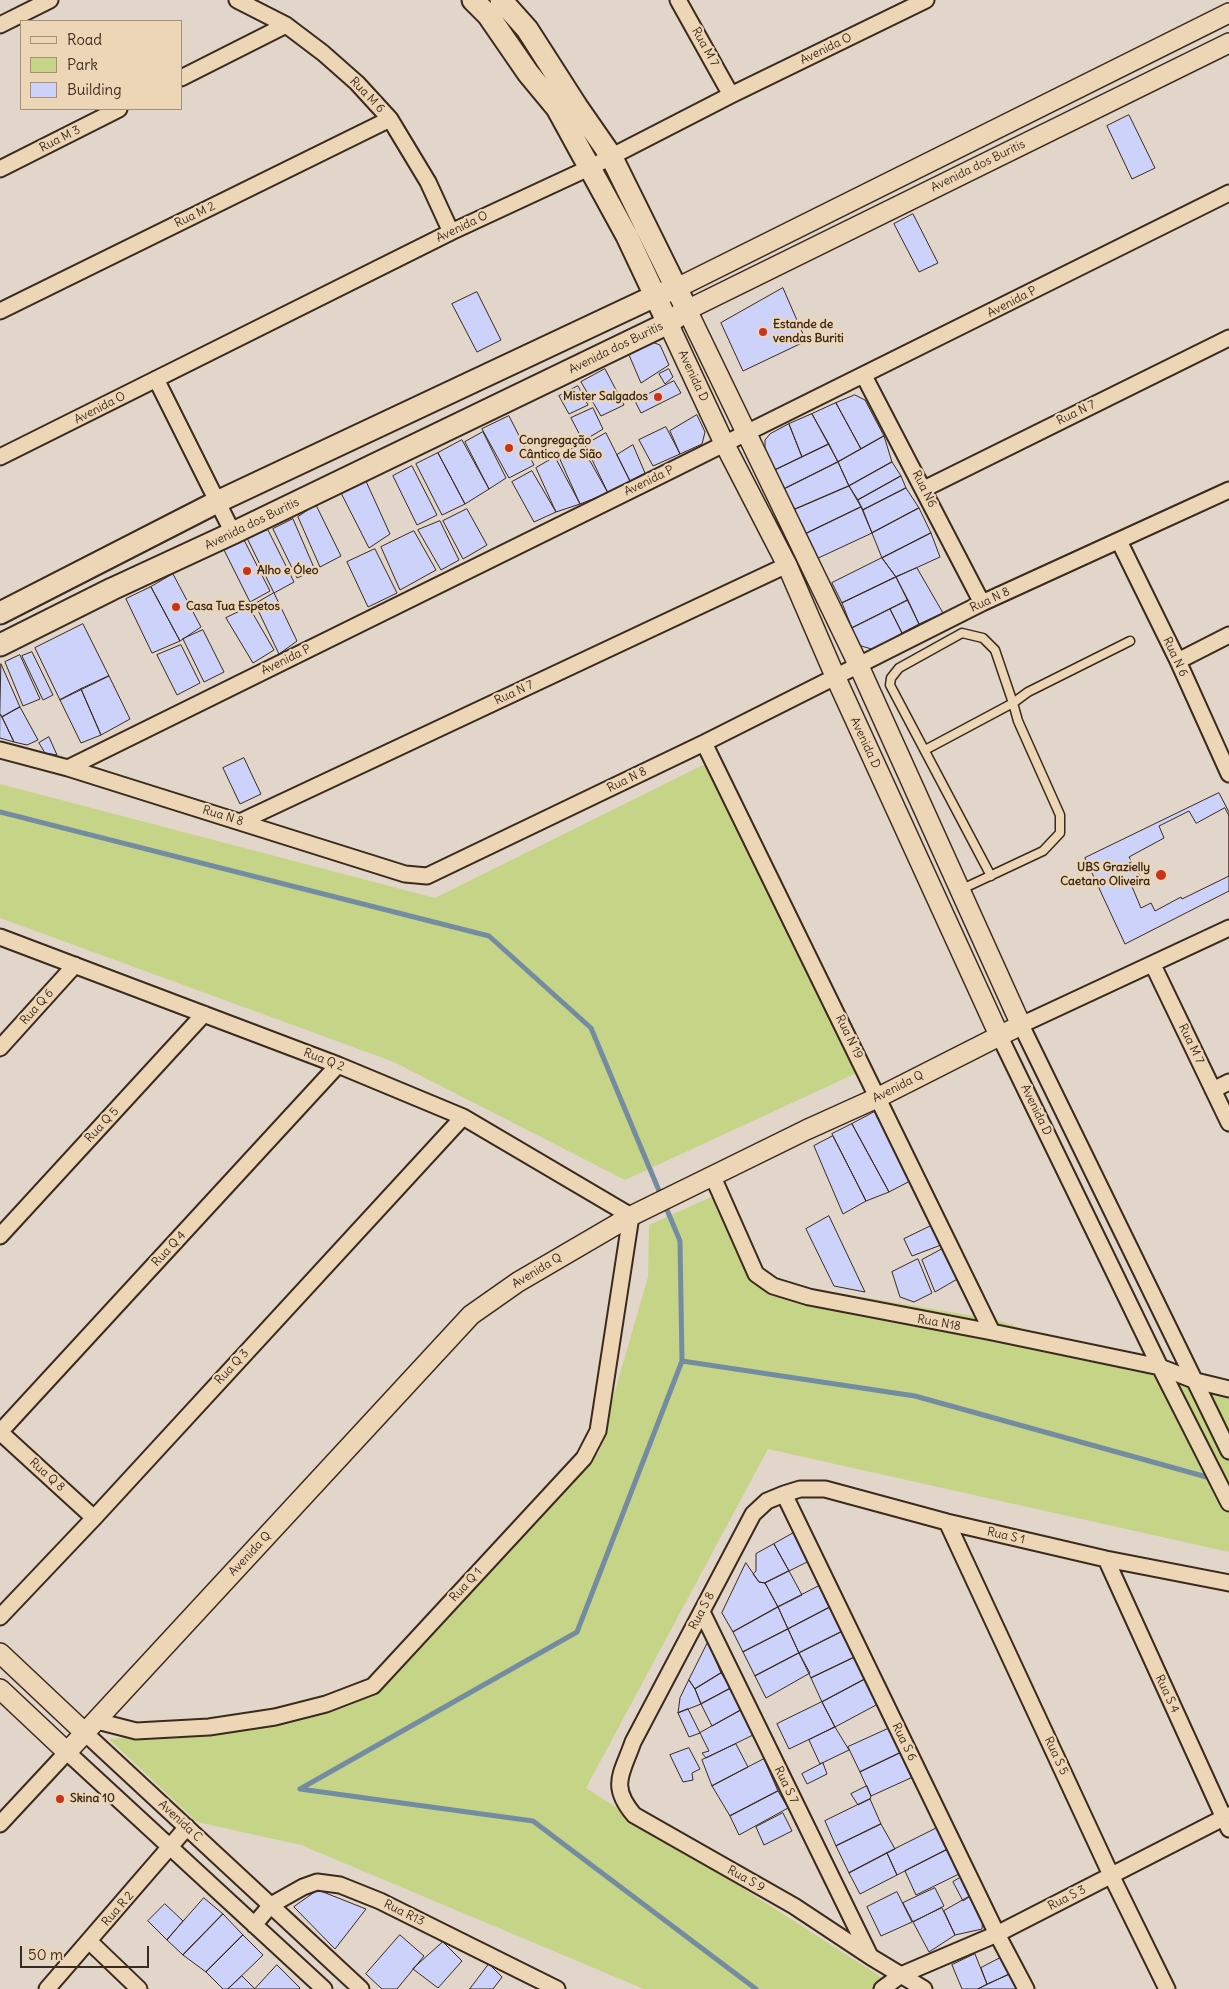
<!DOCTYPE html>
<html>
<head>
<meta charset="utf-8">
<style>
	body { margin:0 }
	#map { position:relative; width:1229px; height:1989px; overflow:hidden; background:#e2d5ca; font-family:Delius,sans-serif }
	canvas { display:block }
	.legend { position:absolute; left:20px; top:20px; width:162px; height:90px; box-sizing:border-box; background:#ecd6b5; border:1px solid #a59179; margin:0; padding:6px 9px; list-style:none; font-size:15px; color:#3b2a1e }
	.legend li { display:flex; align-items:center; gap:10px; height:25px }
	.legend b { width:25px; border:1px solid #a59179 }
	.scale { position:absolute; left:20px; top:1946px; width:129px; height:22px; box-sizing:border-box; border:2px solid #3b2a1e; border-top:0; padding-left:6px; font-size:15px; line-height:18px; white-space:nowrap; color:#3b2a1e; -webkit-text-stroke:4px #ecd6b5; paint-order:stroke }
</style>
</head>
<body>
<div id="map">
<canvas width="1229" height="1989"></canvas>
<ul class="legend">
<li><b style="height:6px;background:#ecd6b5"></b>Road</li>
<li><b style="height:14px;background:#c6d488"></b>Park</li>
<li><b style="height:14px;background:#ccd2fa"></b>Building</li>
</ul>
<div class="scale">50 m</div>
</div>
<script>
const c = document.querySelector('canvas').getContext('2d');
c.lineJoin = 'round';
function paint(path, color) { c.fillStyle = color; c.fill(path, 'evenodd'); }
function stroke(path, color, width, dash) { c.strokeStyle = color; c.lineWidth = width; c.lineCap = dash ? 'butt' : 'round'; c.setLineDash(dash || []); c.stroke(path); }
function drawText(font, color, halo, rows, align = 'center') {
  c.font = font + ' Delius,sans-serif'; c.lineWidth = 4.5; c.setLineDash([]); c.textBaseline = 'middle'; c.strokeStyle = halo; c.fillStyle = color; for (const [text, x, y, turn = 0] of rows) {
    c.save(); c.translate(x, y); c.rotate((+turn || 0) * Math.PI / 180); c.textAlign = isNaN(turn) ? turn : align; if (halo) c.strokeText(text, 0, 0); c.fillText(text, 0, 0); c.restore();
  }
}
paint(new Path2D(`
	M707,763L861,1071L625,1180L394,1062L0,918V784L435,898Z
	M729,1189L757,1279L997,1320L1229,1399V1552L768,1449L586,1788L900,1989H644L301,1845L197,1822L109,1739L208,1733L376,1692L599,1452L605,1436L606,1422L648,1277L649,1225Z`), '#c6d488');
stroke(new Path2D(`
	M0,812L489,936L591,1028L680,1241L682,1361L577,1632L300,1789
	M682,1361L915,1396L1214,1479
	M300,1789L533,1821L756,1989`), '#748ca1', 5);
const building = new Path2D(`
	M1129,115L1155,168L1132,179L1107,126Z
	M913,214L938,263L919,272L894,224Z
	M783,288L806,341L743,371L721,323Z
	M477,292L501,340L477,352L452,304Z
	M652,342L660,345L669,365L641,383L629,355Z
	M605,369L624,405L601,416L581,382Z
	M669,369L673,377L665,384L659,374Z
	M674,381L681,393L641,413L635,401Z
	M578,386L588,405L569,414L559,396Z
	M855,395L865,400L884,436L861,449L836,403Z
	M836,403L861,449L838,462L812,414Z
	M593,408L603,429L583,441L571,418Z
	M812,414L829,444L802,457L789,424Z
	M697,415L705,432L702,444L680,454L670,431Z
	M509,416L534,465L509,478L482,429Z
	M789,424L802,457L775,470L765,451V440L770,434Z
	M666,427L680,454L653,466L639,440Z
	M483,432L506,478L489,489L465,442Z
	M606,433L630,481L608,493L585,445Z
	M884,436L892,462L849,486L838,462Z
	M462,440L489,489L465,504L438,453Z
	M829,444L838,462L780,491L775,470Z
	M581,445L608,493L580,504L558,455Z
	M633,445L645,473L630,481L617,455Z
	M438,453L465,504L442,515L416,464Z
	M555,457L580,504L556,512L536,468Z
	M838,462L849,486L791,511L780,491Z
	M892,462L901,476L858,500L849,486Z
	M412,466L437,515L417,525L393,476Z
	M532,471L556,512L534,522L512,482Z
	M901,476L906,488L863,510L858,500Z
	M365,479L390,534L369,548L340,491Z
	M849,486L861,507L803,535L791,511Z
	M906,488L919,508L872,533L863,510Z
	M316,505L341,556L320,567L298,517Z
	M861,507L872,533L814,560L803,535Z
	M919,508L931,533L882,558L872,533Z
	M467,509L487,545L463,559L443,521Z
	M293,519L315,570L297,578L273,529Z
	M440,521L459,560L441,570L418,530Z
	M268,530L294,582L274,593L247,538Z
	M414,531L436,570L400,590L381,547Z
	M931,533L940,557L896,577L882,558Z
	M244,540L270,591L250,602L224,550Z
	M375,549L397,593L368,607L347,562Z
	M882,558L896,577L842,603L832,583Z
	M917,568L943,613L919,624L896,577Z
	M173,574L201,627L180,641L151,587Z
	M896,577L908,600L852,628L842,603Z
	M151,587L180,641L152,653L126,599Z
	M274,593L297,641L279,654L255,604Z
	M908,600L919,624L902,633L890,609Z
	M249,607L274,650L253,663L226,618Z
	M890,609L902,633L875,650L858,645L852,628Z
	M83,624L109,676L60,700L35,648Z
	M203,630L224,672L204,682L183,639Z
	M181,645L200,683L177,695L157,655Z
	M32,652L53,695L43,700L22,656Z
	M20,655L40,699L23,706L5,662Z
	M1,664L20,707L2,717L0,714Z
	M109,676L130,719L101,735L81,689Z
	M81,689L101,735L81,743L60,700Z
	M20,707L38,740L27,745L14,742L2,717Z
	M0,714L2,717L14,742L0,738Z
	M49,737L57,755L45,753L39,743Z
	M244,758L261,794L240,804L223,768Z
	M1219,793L1229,812V891L1125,944L1085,858Z
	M1225,808L1229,816V876L1182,899L1181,897L1155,911L1151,903L1141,908L1130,882L1140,876L1129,857L1164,838L1159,826L1189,811L1196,823Z
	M880,1109L912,1180L889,1192L852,1124Z
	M852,1124L889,1192L866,1201L832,1134Z
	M833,1136L866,1201L843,1214L814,1146Z
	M829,1216L865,1292L834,1286L806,1229Z
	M933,1225L941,1245L912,1256L904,1239Z
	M946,1247L959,1278L935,1292L922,1260Z
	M918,1259L932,1293L914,1302L900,1297L892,1272Z
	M797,1531L811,1560L789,1571L774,1544Z
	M774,1544L789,1571L765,1583L759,1582L753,1574L756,1571V1554Z
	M746,1563L759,1582L765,1583L778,1607L733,1632L722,1613Z
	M789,1571L802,1595L778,1607L765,1583Z
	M823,1584L834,1605L788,1629L778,1607Z
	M834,1605L845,1630L799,1653L788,1629Z
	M778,1607L788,1629L743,1652L733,1632Z
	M788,1629L799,1653L755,1676L743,1652Z
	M845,1630L857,1656L811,1678L799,1653Z
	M708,1642L721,1673L695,1689L689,1680Z
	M799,1653L810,1673L766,1698L755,1676Z
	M857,1656L867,1678L822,1702L811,1678Z
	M721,1673L731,1688L701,1704L695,1689Z
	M867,1678L878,1704L835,1727L822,1702Z
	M689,1680L695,1689L701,1704L678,1713L680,1698Z
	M731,1688L741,1710L712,1726L701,1704Z
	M822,1702L835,1727L789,1749L777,1724Z
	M688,1709L700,1733L689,1737L678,1713Z
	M741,1710L753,1735L706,1758L702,1753L709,1751L700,1733Z
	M835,1727L849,1750L820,1764L809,1740Z
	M892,1727L904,1751L860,1772L848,1747Z
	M736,1744L748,1767L712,1786L702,1760Z
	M689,1748L700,1769L692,1773L693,1780L683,1782L670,1755Z
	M904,1751L915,1776L871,1796L860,1772Z
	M764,1759L778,1791L730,1816L712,1786Z
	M823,1763L827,1774L807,1784L802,1774Z
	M867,1786L871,1796L870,1799L858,1805L851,1794Z
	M778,1791L788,1808L739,1835L730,1816Z
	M870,1799L881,1824L836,1846L825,1821Z
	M783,1813L792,1831L764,1845L756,1827Z
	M881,1824L895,1849L849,1873L836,1846Z
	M941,1826L950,1848L897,1875L887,1853Z
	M950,1848L961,1873L916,1895L905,1871Z
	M887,1853L897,1875L860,1894L849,1873Z
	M963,1876L972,1895L963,1901L953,1882Z
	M935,1888L944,1906L913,1922L903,1903Z
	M318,1890L366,1909L335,1949L294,1907Z
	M897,1892L912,1922L881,1936L867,1907Z
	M972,1895L983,1914L982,1929L955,1935L944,1911Z
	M204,1898L223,1914L183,1955L167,1940Z
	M165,1904L183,1921L167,1940L148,1921Z
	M942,1908L955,1935L929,1952L913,1922Z
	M223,1914L243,1935L206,1972L183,1955Z
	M243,1935L263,1955L228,1989H223L206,1972Z
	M400,1935L424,1956L397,1989H382L366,1974Z
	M443,1942L462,1961L438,1988L413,1969Z
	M975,1954L987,1984L978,1989H962L952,1965Z
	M1004,1956L1012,1973L987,1984L981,1968Z
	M489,1964L502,1977L493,1989H470Z
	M277,1965L300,1988L299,1989H255Z
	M1012,1973L1019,1989H978Z
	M242,1976L255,1989H228Z`);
paint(building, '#ccd2fa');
stroke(building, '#3b2a1e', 1);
const service = new Path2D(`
	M925,750L1013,703L995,650L983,638L962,633L899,668L891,678L890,685L991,876
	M960,890L1043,851L1060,833V815L1018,721L1013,703L1028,692L1130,641`);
const minor = new Path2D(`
	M237,0L286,25L323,53L357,83L390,119L428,182L451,232
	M678,0L731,95
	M0,25L50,0
	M181,78L286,25
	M0,169L119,109
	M0,311L390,119
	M864,376L982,603
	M156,379L233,533
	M0,457L451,232L591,167L731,95L926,0
	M924,489L1229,338
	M1119,541L1178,661L1229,774
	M1178,661L1229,635
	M704,743L992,1332
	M0,750L68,768L405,874L427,876L704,743L982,603L1229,490
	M68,768C455,576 843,387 1229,193
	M242,821L787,565
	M1229,928L1021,1025L1229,1451
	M0,937L338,1065L463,1117L631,1216L598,1431L584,1458L373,1686L326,1704L275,1717L209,1727L136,1731L97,1721
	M1153,965L1229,1123
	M999,1035L1160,1367L1229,1503
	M0,1048L75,965
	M1213,1090L1229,1082
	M713,1177L756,1274L773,1286L809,1297L992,1332L1160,1367L1196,1381L1229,1389
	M0,1236L204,1014
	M0,1432L338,1065
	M0,1432L94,1518
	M784,1494L997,1934L1026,1989
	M947,1522L1111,1875L1167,1989
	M1106,1559L1229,1829
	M702,1612L870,1956
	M0,1617L94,1518L463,1117
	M85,1733L361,1989
	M0,1824L67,1752L324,1989
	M254,1925L271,1905L303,1887L317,1882L340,1885L380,1901L557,1989
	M90,1942L139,1989
	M47,1989L187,1827
	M882,1989L901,1975L997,1934L1229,1815
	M924,1989L871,1957L794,1906L634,1815C609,1785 622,1774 633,1742L753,1514L767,1501L784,1494L800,1489H825L947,1522L1106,1559L1229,1583`);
const tertiary = new Path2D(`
	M677,288L1229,13
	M668,323L724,443L787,565L835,676L999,1035
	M0,1653L85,1733
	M0,1689L67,1752L471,1315L518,1282L631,1216L806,1130L879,1097L1021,1025L858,664L687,310L1229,43`);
const secondary = new Path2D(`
	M473,0L488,15L528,73L557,108L627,236L668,323
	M0,613L217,502L655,296L677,288
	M0,645L112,589L233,533L668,323L687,310L611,156L577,107L527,29L501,0`);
stroke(service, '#3b2a1e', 11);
stroke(minor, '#3b2a1e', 19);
stroke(tertiary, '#3b2a1e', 22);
stroke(secondary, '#3b2a1e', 25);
stroke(service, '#ecd6b5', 8);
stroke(minor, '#ecd6b5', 15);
stroke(tertiary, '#ecd6b5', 19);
stroke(secondary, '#ecd6b5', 21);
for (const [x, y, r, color] of [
	[763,332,5,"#c8321e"],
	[658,397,5,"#c8321e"],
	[509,448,5,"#c8321e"],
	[247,571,5,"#c8321e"],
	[176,607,5,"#c8321e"],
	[1161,875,6,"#c8321e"],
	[60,1799,5,"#c8321e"]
]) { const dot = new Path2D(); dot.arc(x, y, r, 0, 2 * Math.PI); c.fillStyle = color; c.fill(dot); stroke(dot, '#ecd6b5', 2); }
drawText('12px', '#3b2a1e', '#ecd6b5', [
	["Rua M 7",705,47,61],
	["Avenida O",826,49,-26],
	["Rua M 6",367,95,46],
	["Rua M 3",60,139,-27],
	["Avenida dos Buritis",978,166,-26],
	["Rua M 2",195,215,-26],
	["Avenida O",462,227,-26],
	["Avenida P",1012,302,-27],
	["Avenida dos Buritis",616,348,-26],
	["Avenida D",693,376,65],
	["Avenida O",100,408,-27],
	["Rua N 7",1076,413,-26],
	["Avenida P",649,481,-26],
	["Rua N6",924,489,63],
	["Avenida dos Buritis",252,524,-26],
	["Rua N 8",990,600,-25],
	["Rua N 6",1175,657,65],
	["Avenida P",286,660,-26],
	["Rua N 7",514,693,-25],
	["Avenida D",865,743,65],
	["Rua N 8",627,780,-26],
	["Rua N 8",223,816,17],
	["Rua Q 6",37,1007,-48],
	["Rua N 19",849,1037,64],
	["Rua M 7",1191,1044,64],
	["Rua Q 2",324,1060,21],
	["Avenida Q",898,1087,-27],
	["Avenida D",1036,1110,64],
	["Rua Q 5",102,1125,-47],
	["Rua Q 4",169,1249,-47],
	["Avenida Q",537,1271,-31],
	["Rua N18",939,1323,10],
	["Rua Q 3",232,1367,-47],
	["Rua Q 8",47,1475,42],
	["Rua S 1",1006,1536,13],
	["Avenida Q",250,1554,-47],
	["Rua Q 1",466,1585,-47],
	["Rua S 8",702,1611,-62],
	["Rua S 4",1167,1694,65],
	["Rua S 6",904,1742,64],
	["Rua S 5",1056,1756,65],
	["Rua S 7",786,1785,64],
	["Avenida C",180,1821,43],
	["Rua S 9",746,1879,29],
	["Rua S 3",1067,1898,-27],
	["Rua R 2",118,1909,-49],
	["Rua R13",404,1913,26]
]);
drawText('bold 12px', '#3b2a1e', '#ecd6b5', [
	["Estande de",773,325],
	["vendas Buriti",773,339],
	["Mister Salgados",648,397,"right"],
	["Congregação",519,441],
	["Cântico de Sião",519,455],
	["Alho e Óleo",257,571],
	["Casa Tua Espetos",186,607],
	["UBS Grazielly",1150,868,"right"],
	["Caetano Oliveira",1150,882,"right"],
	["Skina 10",70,1799]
], 'left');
</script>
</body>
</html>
